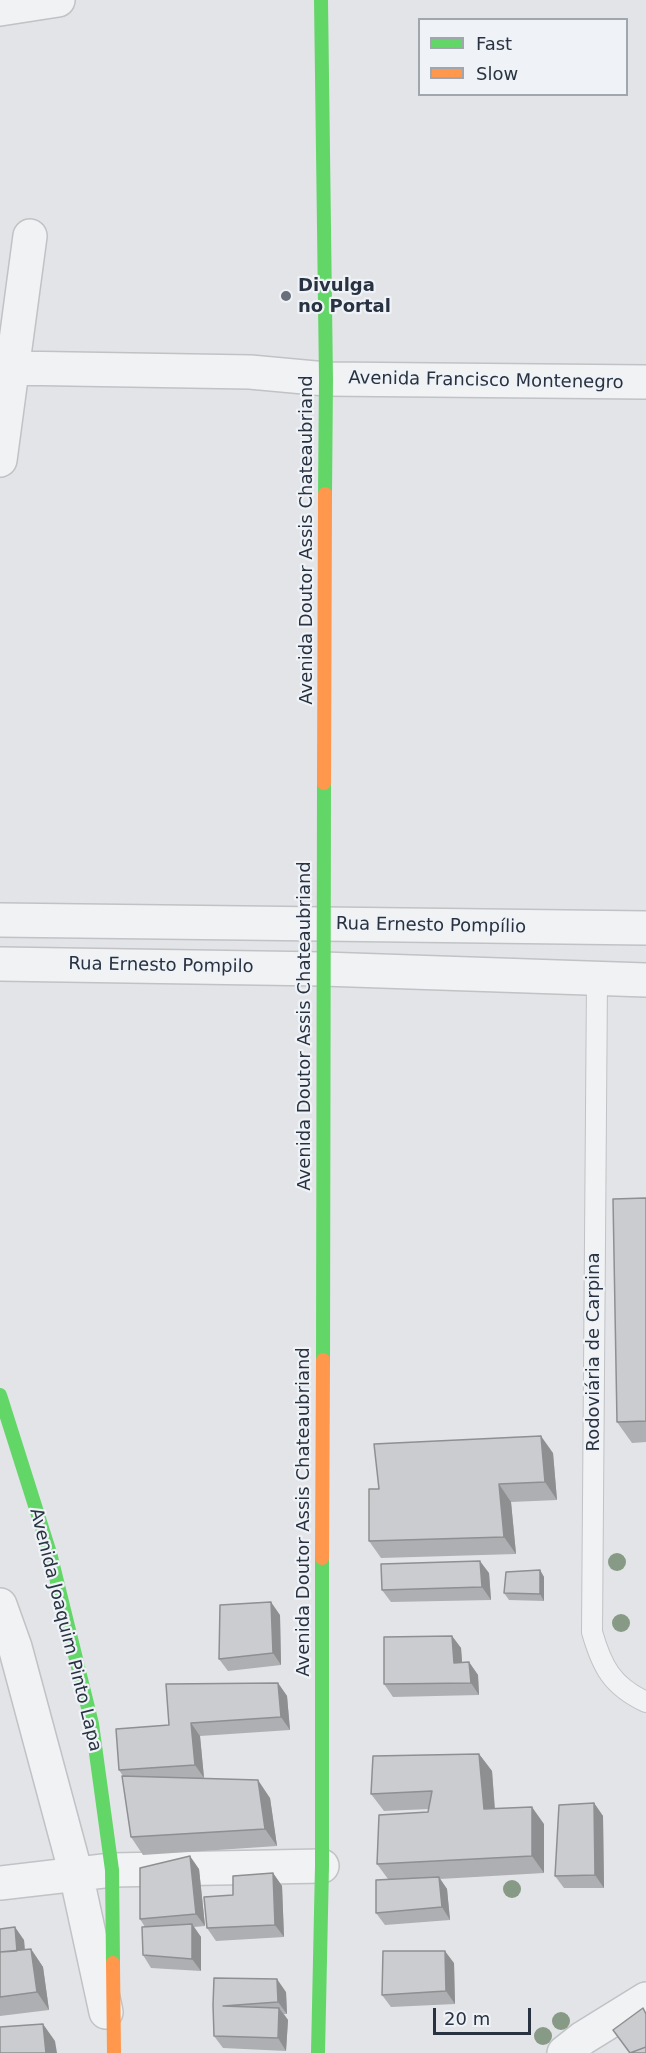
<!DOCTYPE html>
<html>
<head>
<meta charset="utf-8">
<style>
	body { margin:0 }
	#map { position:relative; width:646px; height:2053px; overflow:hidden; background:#e2e4e7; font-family:"DejaVu Sans",sans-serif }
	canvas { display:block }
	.legend { position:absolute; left:418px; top:18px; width:210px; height:78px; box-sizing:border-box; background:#eff3f7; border:2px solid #9fa6ae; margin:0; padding:8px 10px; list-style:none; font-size:18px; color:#283241 }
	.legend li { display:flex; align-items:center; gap:12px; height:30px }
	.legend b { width:30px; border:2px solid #9fa6ae }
	.scale { position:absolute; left:433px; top:2008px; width:98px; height:27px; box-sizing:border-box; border:3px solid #283241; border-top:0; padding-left:8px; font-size:18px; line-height:21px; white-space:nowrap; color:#283241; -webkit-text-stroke:4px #eff3f7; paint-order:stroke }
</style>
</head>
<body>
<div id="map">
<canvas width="646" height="2053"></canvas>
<ul class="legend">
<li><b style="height:8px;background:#63d668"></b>Fast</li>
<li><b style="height:8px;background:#ff974d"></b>Slow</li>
</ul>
<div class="scale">20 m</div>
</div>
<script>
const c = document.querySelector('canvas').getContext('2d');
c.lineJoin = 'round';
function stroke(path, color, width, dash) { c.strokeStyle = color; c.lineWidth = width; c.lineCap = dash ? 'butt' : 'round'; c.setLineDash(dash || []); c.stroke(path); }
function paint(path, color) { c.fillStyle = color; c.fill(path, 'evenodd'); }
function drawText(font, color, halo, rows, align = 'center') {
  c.font = font + ' "DejaVu Sans",sans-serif'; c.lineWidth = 4.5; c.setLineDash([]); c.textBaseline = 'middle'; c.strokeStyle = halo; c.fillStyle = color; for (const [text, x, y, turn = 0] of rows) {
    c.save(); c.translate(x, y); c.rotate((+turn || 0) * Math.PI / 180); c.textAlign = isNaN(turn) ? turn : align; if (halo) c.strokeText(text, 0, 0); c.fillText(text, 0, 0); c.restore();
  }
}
const lane = new Path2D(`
	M597,980L592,1632C602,1667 612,1686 646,1702`);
const street = new Path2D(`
	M0,9L58,0
	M12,368L250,372L326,379L646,382
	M0,460L30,236
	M0,920L646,928
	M0,964L323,969L646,980
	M0,1605L15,1647L76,1874L106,2012
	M0,1883L112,1870L322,1866
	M564,2053L583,2038L646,1999`);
stroke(lane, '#c0c2c5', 22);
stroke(street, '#c0c2c5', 36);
stroke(lane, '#f1f2f4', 20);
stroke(street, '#f1f2f4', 33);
stroke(new Path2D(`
	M321,0L326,379L325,494
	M323,1360L324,783
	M0,1395L50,1553L92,1724L112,1870L113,1963
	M318,2053L322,1866V1558`), '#63d668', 14);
stroke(new Path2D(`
	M324,783L325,494
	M322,1558L323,1360
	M113,1963L114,2053`), '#ff974d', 14);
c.fillStyle = '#879a85';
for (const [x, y] of [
	[617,1562],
	[621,1623],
	[512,1889],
	[561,2021],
	[543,2036]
]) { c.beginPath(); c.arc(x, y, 9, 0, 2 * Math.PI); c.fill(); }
paint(new Path2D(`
	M646,1198V1442L632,1443L617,1422Z
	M553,1453L557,1500L511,1502L516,1554L381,1558L369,1541L379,1489Z
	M540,1570L544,1577V1601L509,1600L504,1593Z
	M489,1573L491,1600L391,1602L382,1590Z
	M280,1615L281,1665L228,1671L219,1659Z
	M452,1636L461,1648L462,1662H469L478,1675L479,1695L393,1697L384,1684Z
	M278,1683L287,1696L290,1730L200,1736L204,1778H196L270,1798L277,1846L143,1855L131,1837L123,1776L119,1770L169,1725Z
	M479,1754L492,1771L495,1809L544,1824V1873L440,1879L447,1889L450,1920L385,1925L376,1913L388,1879L377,1864L428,1812L429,1809L384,1811L371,1794Z
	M594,1803L603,1816L604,1888H564L555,1876Z
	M199,1869L205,1926L194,1927L201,1937V1971L151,1968L143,1955L145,1927L140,1919Z
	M273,1873L282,1886L284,1937L216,1941L207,1928L233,1895Z
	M0,1929L24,1940L25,1950L31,1949L43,1967L49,2010L0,2016Z
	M454,1963L455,2004L391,2007L382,1995Z
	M286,1992L287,2014H284L288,2020L286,2051L223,2048L214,2036L213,2005Z`), '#aeafb2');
paint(new Path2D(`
	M541,1436L553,1453L557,1500L545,1482Z
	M499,1484L511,1502L516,1554L504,1537Z
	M480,1561L489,1573L491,1600L482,1587Z
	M540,1570L544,1577V1601L540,1594Z
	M271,1602L280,1615L281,1665L273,1653Z
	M452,1636L461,1648L463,1675L454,1663Z
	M469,1662L478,1675L479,1695L471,1683Z
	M278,1683L287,1696L290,1730L281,1717Z
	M191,1723L200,1736L204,1778L195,1765Z
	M479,1754L492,1771L496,1827L484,1809Z
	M258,1780L270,1798L277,1846L265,1829Z
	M594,1803L603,1816L604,1888L595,1875Z
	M532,1807L544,1824V1873L532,1856Z
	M190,1856L199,1869L205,1926L196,1914Z
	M273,1873L282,1886L284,1937L275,1925Z
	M439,1877L447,1889L450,1920L442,1907Z
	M192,1924L201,1937V1971L192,1959Z
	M15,1927L24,1940L26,1968L17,1956Z
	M31,1949L43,1967L49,2010L37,1992Z
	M445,1951L454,1963L455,2004L446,1991Z
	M277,1979L286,1992L287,2014L278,2002Z
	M279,2008L288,2020L286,2051L278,2038Z
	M43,2024L55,2041L57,2053H46Z`), '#8d8f91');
const building = new Path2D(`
	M646,1198V1421L617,1422L613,1199Z
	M541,1436L545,1482L499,1484L504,1537L369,1541V1489H379L374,1444Z
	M480,1561L482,1587L382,1590L381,1564Z
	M540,1570V1594L504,1593L506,1572Z
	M271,1602L273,1653L219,1659L220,1605Z
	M452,1636L454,1663L469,1662L471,1683L384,1684V1637Z
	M278,1683L281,1717L191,1723L195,1765L119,1770L116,1729L169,1725L166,1684Z
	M479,1754L484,1809L532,1807V1856L377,1864L379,1815L428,1812L432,1791L371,1794L373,1756Z
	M122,1776L258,1780L265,1829L131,1837Z
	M594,1803L595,1875L555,1876L559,1805Z
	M190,1856L196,1914L140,1919V1868Z
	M273,1873L275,1925L207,1928L204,1897L233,1895V1876Z
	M439,1877L442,1907L376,1913V1880Z
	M192,1924V1959L143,1955L142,1927Z
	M15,1927L17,1951L0,1952V1929Z
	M31,1949L37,1992L0,1997V1952Z
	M383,1951H445L446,1991L382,1995Z
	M214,1978L277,1979L278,2002L223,2006L279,2008L278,2038L214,2036L213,2005Z
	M643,2008L646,2014V2047L630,2053L613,2030Z
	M43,2024L46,2053H0V2027Z
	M646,2047V2053H630Z`);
paint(building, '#cacccf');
stroke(building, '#8d8f91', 1.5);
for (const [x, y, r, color] of [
	[286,296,6,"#69707b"]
]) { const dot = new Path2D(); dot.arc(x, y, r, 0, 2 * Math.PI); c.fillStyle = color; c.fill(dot); stroke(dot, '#eff3f7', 2); }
drawText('bold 18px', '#283241', '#eff3f7', [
	["Divulga",298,286],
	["no Portal",298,307]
], 'left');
drawText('18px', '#283241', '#eff3f7', [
	["Avenida Francisco Montenegro",486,381,1],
	["Avenida Doutor Assis Chateaubriand",307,540,-90],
	["Rua Ernesto Pompílio",431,926,1],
	["Rua Ernesto Pompilo",161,966,1],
	["Avenida Doutor Assis Chateaubriand",305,1026,-90],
	["Rodoviária de Carpina",594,1352,-90],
	["Avenida Doutor Assis Chateaubriand",304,1512,-90],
	["Avenida Joaquim Pinto Lapa",65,1630,76]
]);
</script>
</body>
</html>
